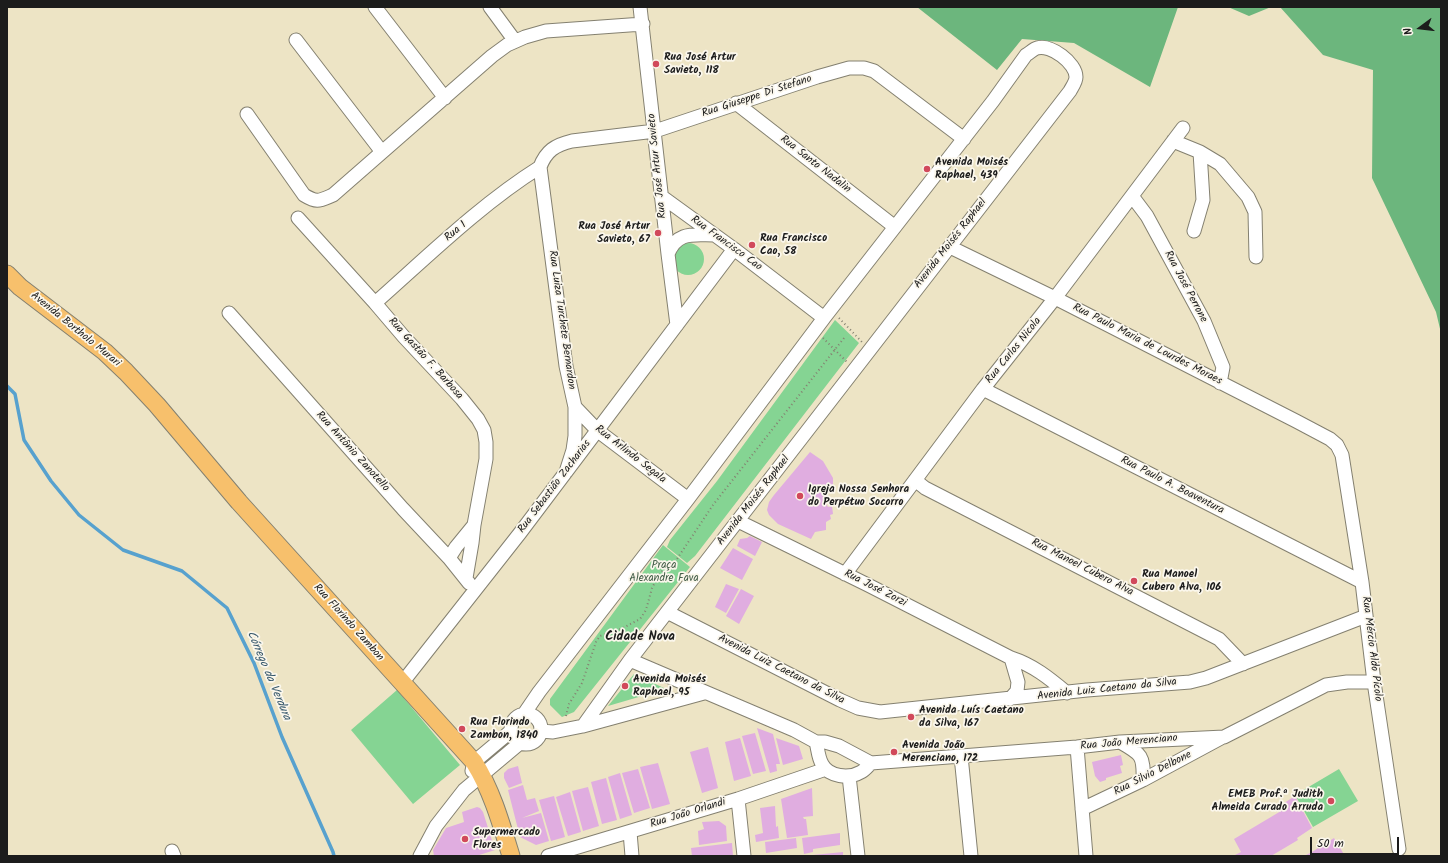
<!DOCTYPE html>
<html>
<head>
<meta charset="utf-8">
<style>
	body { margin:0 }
	#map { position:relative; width:1448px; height:863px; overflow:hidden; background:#ede4c5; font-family:Kalam,sans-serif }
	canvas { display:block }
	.frame { position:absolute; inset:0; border:8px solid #1c1c1c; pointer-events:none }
	.north { position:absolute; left:1400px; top:8px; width:40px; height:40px; -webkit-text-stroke:3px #fbf7ec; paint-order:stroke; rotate:255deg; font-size:11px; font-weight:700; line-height:16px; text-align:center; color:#1c1c1c }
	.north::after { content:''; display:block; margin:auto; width:14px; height:18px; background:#1c1c1c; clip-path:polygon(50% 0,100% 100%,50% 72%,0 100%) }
	.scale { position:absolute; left:1310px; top:837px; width:89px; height:18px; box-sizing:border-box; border:2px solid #1c1c1c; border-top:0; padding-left:5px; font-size:12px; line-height:14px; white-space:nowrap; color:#1c1c1c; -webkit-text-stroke:3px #fbf7ec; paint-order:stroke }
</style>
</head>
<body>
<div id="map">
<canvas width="1448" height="863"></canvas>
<div class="frame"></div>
<div class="north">N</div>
<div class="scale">50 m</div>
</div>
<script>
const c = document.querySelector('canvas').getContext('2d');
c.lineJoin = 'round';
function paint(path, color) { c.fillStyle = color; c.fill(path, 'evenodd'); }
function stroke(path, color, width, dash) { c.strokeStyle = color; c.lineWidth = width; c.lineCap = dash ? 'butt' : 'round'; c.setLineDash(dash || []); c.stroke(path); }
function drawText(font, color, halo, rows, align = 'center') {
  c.font = font + ' Kalam,sans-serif'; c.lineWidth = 3.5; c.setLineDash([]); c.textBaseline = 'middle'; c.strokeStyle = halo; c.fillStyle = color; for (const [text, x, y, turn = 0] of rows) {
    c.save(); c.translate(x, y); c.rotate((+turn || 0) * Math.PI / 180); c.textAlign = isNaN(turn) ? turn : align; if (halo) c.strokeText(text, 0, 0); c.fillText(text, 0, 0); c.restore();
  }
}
paint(new Path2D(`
	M672 259a16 16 0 1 1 32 0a16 16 0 1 1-32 0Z
	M835,320L859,343L695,556L687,563L667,547L670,540L717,481Z
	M663,545L690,567L574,712L562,717L550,705V699Z
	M634,674L666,689L608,706Z
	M397,690L460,765L413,804L351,730Z
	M1339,769L1358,801L1313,827L1295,795Z`), '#85d493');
paint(new Path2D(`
	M917,7H1178L1150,87L1074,43L1022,39L997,70Z
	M1228,7H1271L1249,16Z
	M1280,7H1441V333L1436,312L1372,178L1373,70L1323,55Z`), '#6cb67d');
stroke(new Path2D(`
	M7,386L15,394L24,440L51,481L79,515L123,550L182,571L227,608L254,663L282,737L333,852L334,856`), '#57a1ce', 3.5);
paint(new Path2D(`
	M810,452L823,461L833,478V486L826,496L827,500H824L828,507L832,506L833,514L830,515L831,519L826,522V530L815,532L811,539L778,524L769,515L767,510L769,502L774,495Z
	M750,536L762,542L755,556L737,546L740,539L747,538Z
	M733,548L753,559L742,580L720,568Z
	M726,584L739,589L726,613L715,607Z
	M741,589L754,596L739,624L726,616Z
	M757,728L773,734L780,764H776L777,771L770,773Z
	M755,733L766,771L753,774L742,736Z
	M740,738L751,776L734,781L725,742Z
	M776,738L799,746L803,759L783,765Z
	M708,747L718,788L702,793L690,752Z
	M1121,755L1123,765L1120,766L1122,773L1106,778V780L1100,782L1095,776L1092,762Z
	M658,763L670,804L652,809L640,767Z
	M518,766L522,783L509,788L504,778V773L508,769Z
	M638,769L650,808L634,813L622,773Z
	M620,773L632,815L620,819L608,777Z
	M606,778L617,820L602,824L591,782Z
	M523,785L527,800L535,798L539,811L522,818L541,813L549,841L536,845L520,837L508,790Z
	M588,787L599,826L583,831L572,791Z
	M812,788L813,816L803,817L804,819H806L808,835L787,838L781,799Z
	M570,792L581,832L568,836L556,797Z
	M554,796L565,837L551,841L539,800Z
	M1295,796L1312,828L1297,838L1298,840L1271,856H1233L1241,852L1234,839L1281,811L1278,807Z
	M775,806L776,827L778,826L779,838L756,842L755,835L763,833L760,808Z
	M477,807L480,808L483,812L495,850L476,856H434L433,850L446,828L464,822L462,812Z
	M719,821L726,826L727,841L699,845L698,831L704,829L702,822Z
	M840,833V845L813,849V852L804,854L802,838Z
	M796,838L797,848L766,853L765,842Z
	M1334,838L1345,856H1304L1312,852Z
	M732,843L733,856H692L691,848Z
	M843,852V856H813V855Z`), '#e0ade0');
const minor = new Path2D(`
	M375,7L445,98
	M490,7L515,41
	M640,7L668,254L677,325
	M296,40L382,152
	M736,103L895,227
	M247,114L304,195C317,203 319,201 333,195L492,56L507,45L525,37L546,31L643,24
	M1173,141L1200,152L1220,164L1248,197L1255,212L1256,257
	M1132,196L1147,216L1204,321L1223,367L1220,383
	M298,218L375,303L404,337L462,399L478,419L484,430L486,442V459L474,525L472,543L466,578
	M1194,231L1203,200L1200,152
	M950,247L1055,298L1296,421L1330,439L1337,445L1342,455L1362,582L1374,682L1399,849
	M668,254C677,231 693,235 714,235
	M375,303C427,257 481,204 540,167
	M229,313L403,509L449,558L469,583
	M983,389L1362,582
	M575,407L598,431L688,499
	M566,472L573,450L575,436V407L566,366L540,167C546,151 555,145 572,141L655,131L817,77L849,68H864L874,71L964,139
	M915,480L925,488L1219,639L1243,664
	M738,521L868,585L1011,658C1033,665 1049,678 1067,693
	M449,558L456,547L474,525
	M845,574L983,389L1055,298L1183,128
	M667,612L840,700L858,708L880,712L1087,690L1190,682L1206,678L1366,616
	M630,660L794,730L816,742H825L839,746L871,763L1077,747L1120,742L1224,737L1326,685L1347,682H1374
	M402,683L520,533L734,249
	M1010,699L1017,691L1018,682L1011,658
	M511 729a15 15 0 1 1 30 0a15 15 0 1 1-30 0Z
	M524,714L539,692L688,499L824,318L734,249L661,196
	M583,726L630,660L1070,91C1072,87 1076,82 1076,77C1076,63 1051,44 1037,48C1033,49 1030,53 1026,55L993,101L824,318
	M541,731L553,732L583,726L704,693
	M816,742C818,749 818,757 822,764C829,777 849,779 861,772C865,770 868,766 871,763
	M1120,742C1141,754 1144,755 1143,780
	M1077,747L1086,856
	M961,756L971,856
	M472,771L474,762L511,731
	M849,776L858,856
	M738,799L744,856
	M1082,809L1143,780L1221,738
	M630,832L632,856
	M172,851L174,856
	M420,856L436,826L464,790L520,743
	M548,856L738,799L826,769`);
const major = new Path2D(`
	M7,274L20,287L105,352L126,372L157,405L239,502L474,762C492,791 501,823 511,856`);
stroke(minor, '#848070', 15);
stroke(major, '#848070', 19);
stroke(new Path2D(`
	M839,318L862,342
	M823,338L847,362
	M566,716L569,704L582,683L596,642L600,636L621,629L640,619L646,610L652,588L660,573L677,559L713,505L844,338`), '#848070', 2, [1, 3]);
stroke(minor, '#fff', 13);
stroke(major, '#f7c06c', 17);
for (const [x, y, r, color] of [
	[656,64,4,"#d1495b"],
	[927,169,4,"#d1495b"],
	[658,233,4,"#d1495b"],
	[752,245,4,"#d1495b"],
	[800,496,4,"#d1495b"],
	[1134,581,4,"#d1495b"],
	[625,686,4,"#d1495b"],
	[911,717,4,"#d1495b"],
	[462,729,4,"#d1495b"],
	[894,752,4,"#d1495b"],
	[1331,801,4,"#d1495b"],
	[465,839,4,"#d1495b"]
]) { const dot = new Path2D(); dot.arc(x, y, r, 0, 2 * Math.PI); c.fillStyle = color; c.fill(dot); stroke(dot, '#fbf7ec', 1.5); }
drawText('bold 11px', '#1c1c1c', '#fbf7ec', [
	["Rua José Artur",664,58],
	["Savieto, 118",664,71],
	["Avenida Moisés",935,163],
	["Raphael, 439",935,176],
	["Rua José Artur",650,227,"right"],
	["Savieto, 67",650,240,"right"],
	["Rua Francisco",760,239],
	["Cao, 58",760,252],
	["Igreja Nossa Senhora",808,490],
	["do Perpétuo Socorro",808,503],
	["Rua Manoel",1142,575],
	["Cubero Alva, 106",1142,588],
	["Avenida Moisés",633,680],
	["Raphael, 95",633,693],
	["Avenida Luís Caetano",919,711],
	["da Silva, 167",919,724],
	["Rua Florindo",470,723],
	["Zambon, 1840",470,736],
	["Avenida João",902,746],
	["Merenciano, 172",902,759],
	["EMEB Prof.ª Judith",1323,795,"right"],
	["Almeida Curado Arruda",1323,808,"right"],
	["Supermercado",473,833],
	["Flores",473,846]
], 'left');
drawText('11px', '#1c1c1c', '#fbf7ec', [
	["Rua Giuseppe Di Stefano",757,97,-18],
	["Rua Santo Nadalin",815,165,38],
	["Rua José Artur Savieto",658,166,-96],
	["Rua 1",456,232,-40],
	["Rua Francisco Cao",726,244,36],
	["Avenida Moisés Raphael",951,244,-52],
	["Rua José Perrone",1185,287,62],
	["Rua Luiza Turchete Bernardon",561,320,82],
	["Avenida Bortholo Murari",75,330,39],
	["Rua Paulo Maria de Lourdes Moraes",1147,345,27],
	["Rua Carlos Nicola",1014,351,-51],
	["Rua Gastão F. Barbosa",425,359,48],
	["Rua Antônio Zanotello",352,452,48],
	["Rua Arlindo Segala",630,455,38],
	["Rua Paulo A. Boaventura",1172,486,27],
	["Rua Sebastião Zacharias",555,487,-53],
	["Avenida Moisés Raphael",754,501,-52],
	["Rua Manoel Cubero Alva",1082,568,27],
	["Rua José Zorzi",875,589,27],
	["Rua Florindo Zambon",348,623,48],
	["Rua Mércio Aldo Pícolo",1371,649,83],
	["Avenida Luiz Caetano da Silva",781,670,27],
	["Avenida Luiz Caetano da Silva",1107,690,-6],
	["Rua João Merenciano",1129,743,-5],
	["Rua Silvio Delbone",1153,774,-27],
	["Rua João Orlandi",688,814,-17]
]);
drawText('11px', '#415c46', '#fbf7ec', [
	["Praça",664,566],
	["Alexandre Fava",664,579]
]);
drawText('italic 12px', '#37586c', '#fbf7ec', [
	["Córrego da Verdura",268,676,67]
]);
drawText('bold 13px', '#1c1c1c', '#fbf7ec', [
	["Cidade Nova",640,638]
]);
</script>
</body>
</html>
